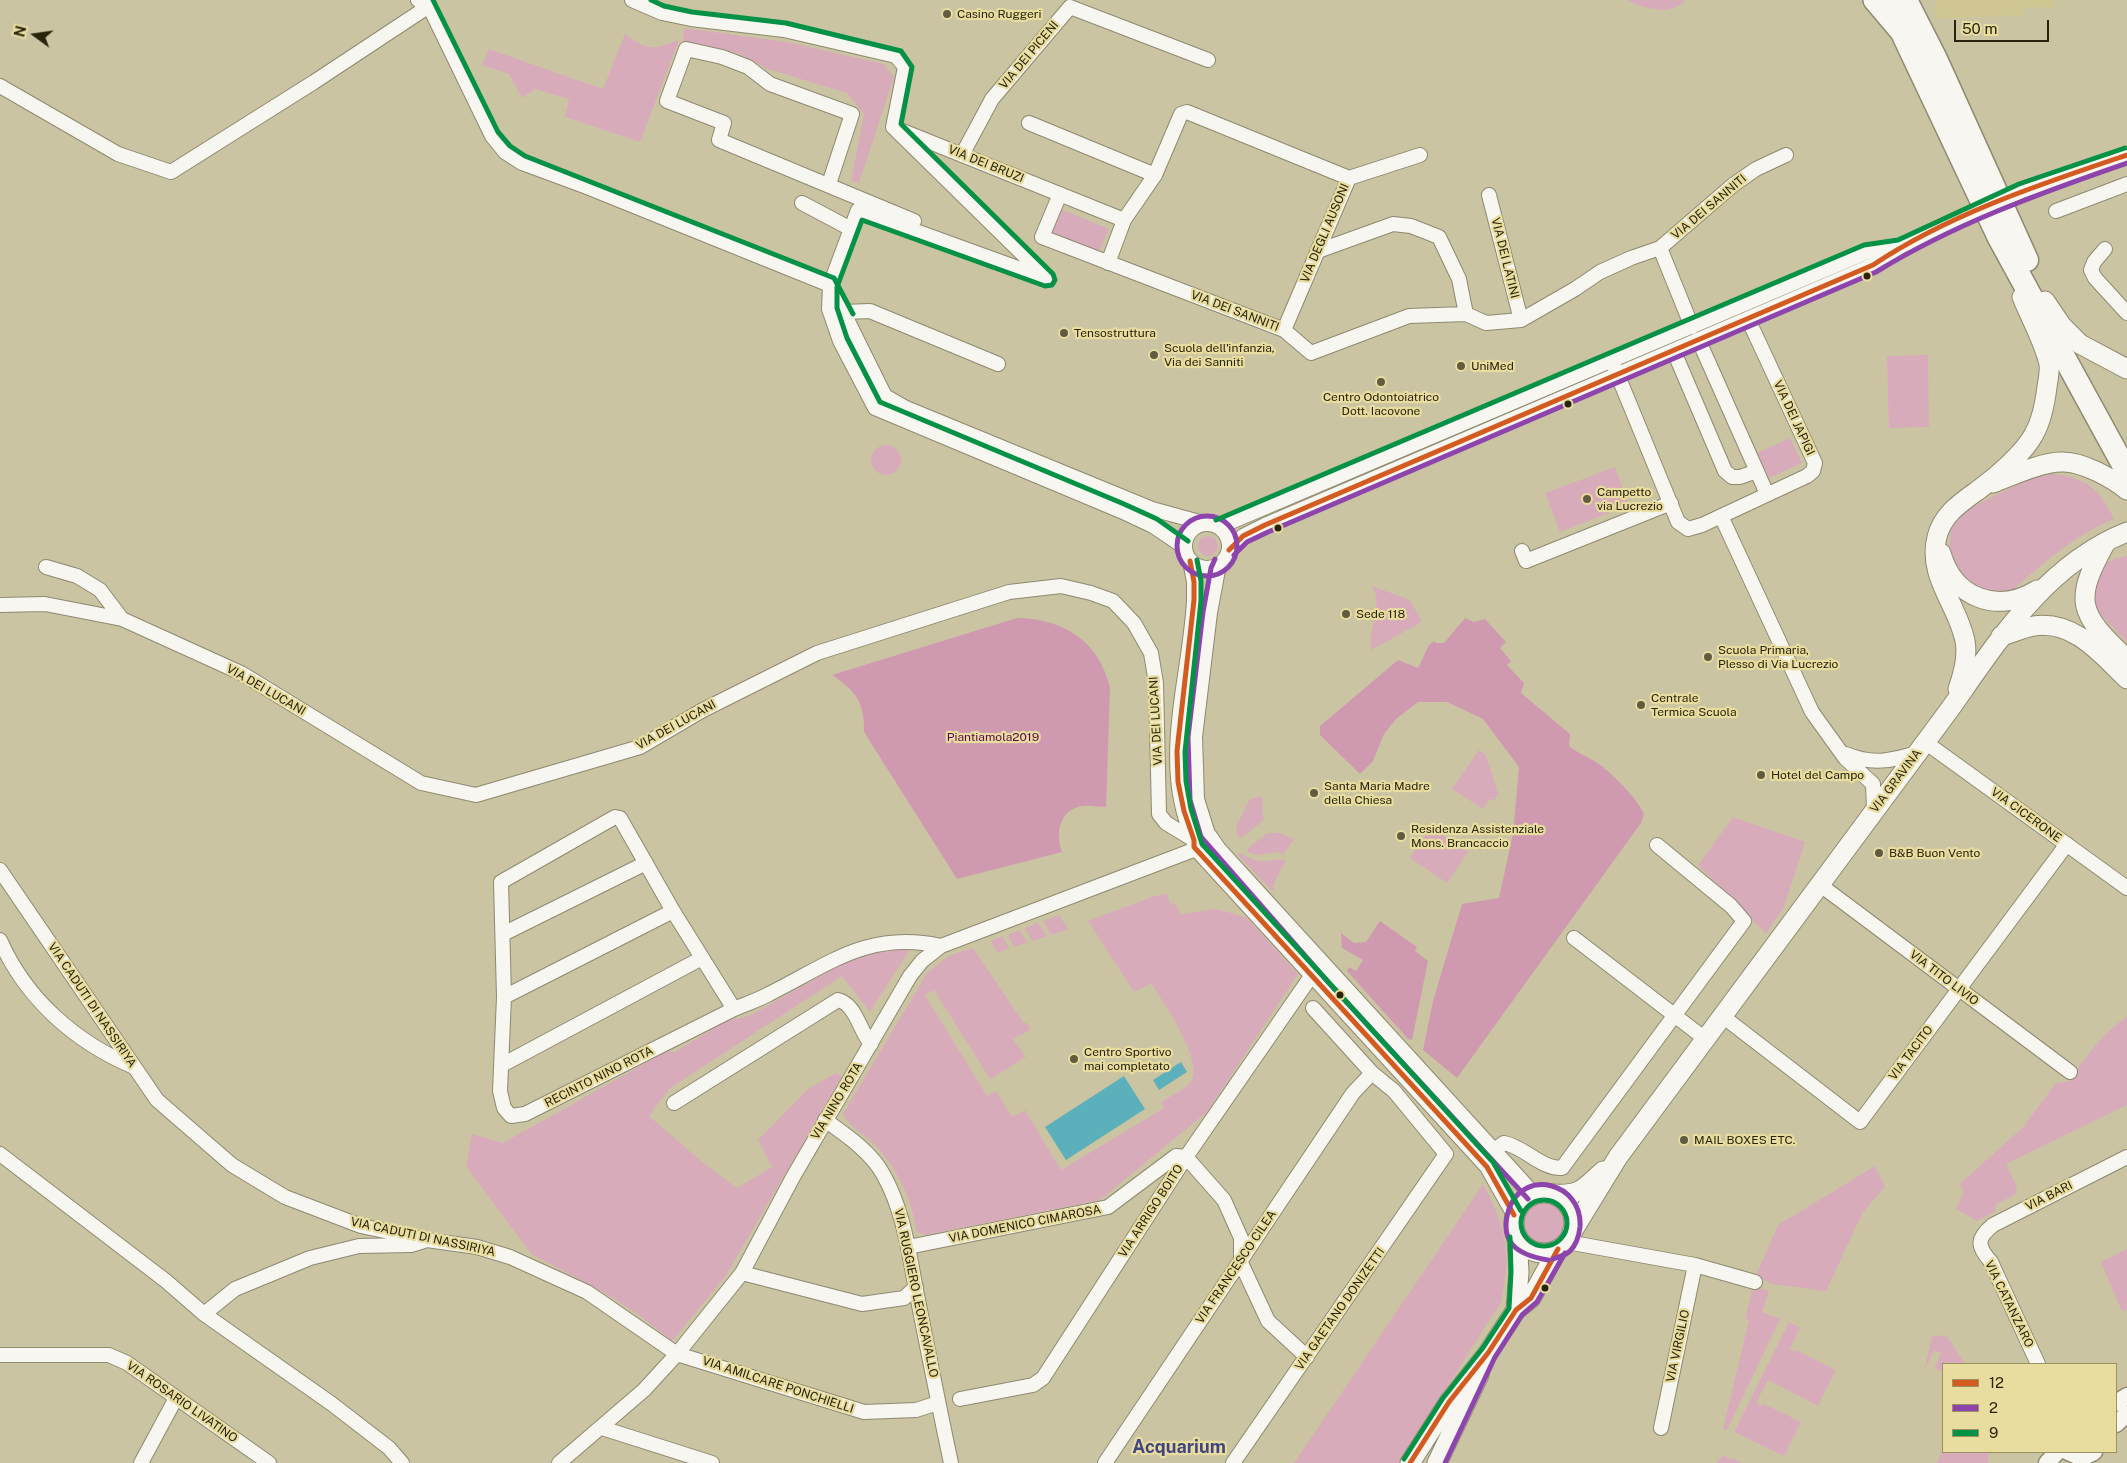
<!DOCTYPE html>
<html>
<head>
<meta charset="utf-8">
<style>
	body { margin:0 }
	#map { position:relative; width:2127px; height:1463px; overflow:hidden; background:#cbc4a3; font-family:"Public Sans",sans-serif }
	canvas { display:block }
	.legend { position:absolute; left:1942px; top:1363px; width:175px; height:90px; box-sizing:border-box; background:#e8dc9f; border:1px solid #9b9264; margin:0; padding:6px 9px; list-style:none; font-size:15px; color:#28230b }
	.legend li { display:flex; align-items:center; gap:10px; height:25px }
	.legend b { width:25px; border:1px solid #9b9264 }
	.north { position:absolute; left:10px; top:10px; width:50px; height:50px; -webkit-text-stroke:4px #e8dc9f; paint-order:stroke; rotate:284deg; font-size:14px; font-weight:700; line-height:20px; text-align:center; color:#28230b }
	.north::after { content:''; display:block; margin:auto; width:18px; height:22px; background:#28230b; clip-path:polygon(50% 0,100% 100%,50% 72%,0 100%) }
	.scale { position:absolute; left:1954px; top:20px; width:95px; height:22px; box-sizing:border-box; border:2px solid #28230b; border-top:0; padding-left:6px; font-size:15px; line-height:18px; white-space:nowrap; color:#28230b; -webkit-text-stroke:4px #e8dc9f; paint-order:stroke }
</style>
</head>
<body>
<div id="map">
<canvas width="2127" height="1463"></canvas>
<ul class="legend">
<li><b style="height:6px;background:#d45b1f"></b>12</li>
<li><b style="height:6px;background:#8e44ad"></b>2</li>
<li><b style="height:6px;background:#069246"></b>9</li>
</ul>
<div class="north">N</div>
<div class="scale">50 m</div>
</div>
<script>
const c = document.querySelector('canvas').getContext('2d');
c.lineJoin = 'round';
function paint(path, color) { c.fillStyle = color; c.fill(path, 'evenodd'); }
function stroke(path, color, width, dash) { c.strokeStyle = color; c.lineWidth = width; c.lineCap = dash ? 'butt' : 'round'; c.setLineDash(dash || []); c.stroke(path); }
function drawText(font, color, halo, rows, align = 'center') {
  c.font = font + ' "Public Sans",sans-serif'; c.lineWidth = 4.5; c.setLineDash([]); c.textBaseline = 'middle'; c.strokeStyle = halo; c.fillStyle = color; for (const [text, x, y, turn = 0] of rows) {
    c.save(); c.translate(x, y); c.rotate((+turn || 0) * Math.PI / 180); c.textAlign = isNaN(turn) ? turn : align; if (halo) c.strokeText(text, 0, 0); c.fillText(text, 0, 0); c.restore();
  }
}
paint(new Path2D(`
	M1936,0H2024V15L1937,19Z
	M2025,0H2054V7L2025,8Z`), '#d0c691');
paint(new Path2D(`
	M1628,0H1685C1673,16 1642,9 1628,0Z
	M684,28L787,42L884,64L894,77L859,183L851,181L864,114L847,93L768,69L739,54L683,41Z
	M625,34C650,52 651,49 679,40L640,142L565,117L569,99L535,89L522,98L509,74L482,65L489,49L603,89Z
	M1061,209L1109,229L1098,254L1051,233Z
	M1928,355L1929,427L1889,428L1887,356Z
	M1790,438L1802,463L1769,478L1757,453Z
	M871 460a15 15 0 1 1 30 0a15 15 0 1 1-30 0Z
	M1615,467L1629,505L1560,532L1545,493Z
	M2052,474C2087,478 2099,488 2114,519C2072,536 2039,567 2006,596C1975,588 1964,581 1949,552L1952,525L1960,513L2029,479Z
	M1198 546a10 10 0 1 1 20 0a10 10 0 1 1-20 0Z
	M2127,556V642L2096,610L2091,593L2100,566L2114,559Z
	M1372,586L1410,600L1422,622L1371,650C1368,628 1384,606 1372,586Z
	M1479,750L1486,755L1498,794L1494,801L1490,799L1483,809L1452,789Z
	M1262,796L1263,821L1241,838L1237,836L1236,827L1250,799Z
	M1733,817L1805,842L1784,907L1766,934L1698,865Z
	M1431,827L1468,852L1447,883L1410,858Z
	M1268,833H1279L1294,839L1283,855L1279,852L1257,855L1248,852V848Z
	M1240,853C1253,861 1261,862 1275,860C1279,859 1282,861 1286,860L1273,885L1275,891L1271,890L1238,855Z
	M1167,894L1170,904L1174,903L1181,914L1216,909L1246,917L1298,974L1207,1112L1100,1200L926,1235L917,1232C911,1198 898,1168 873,1143C863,1134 849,1126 843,1114L927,973L950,955L973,948L1023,1022L1028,1024L1030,1030L1013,1039L1026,1057L990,1079L934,990L925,995L987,1096L996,1091L1012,1117L1025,1110L1061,1170L1164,1108L1161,1102C1169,1097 1187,1089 1192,1080C1202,1057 1163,1002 1151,983L1134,992L1088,921L1154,896Z
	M1059,915L1068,929L1051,935L1043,921Z
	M1038,922L1047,936L1032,941L1025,928Z
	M1020,930L1027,942L1014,947L1008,935Z
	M1003,936L1009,948L998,953L991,941Z
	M911,948L870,1012L842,976L669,1089L649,1116L706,1165L737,1188L772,1167L758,1140L808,1089L836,1073L842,1076L725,1277L672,1341L639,1315L605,1293L531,1254L466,1166L472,1134L503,1143L669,1050L673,1053L726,1021L749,1016L847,961L880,950Z
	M2127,1017V1105L2006,1164L2017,1187L2015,1195L1996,1204L1995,1212L1977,1221L1956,1209L1964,1191L1959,1185L2023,1127L2056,1083L2069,1081C2086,1057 2102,1033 2127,1017Z
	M1875,1166L1885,1187L1863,1212L1826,1291L1772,1284L1756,1276L1778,1225Z
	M1483,1184C1506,1227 1512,1255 1501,1302L1399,1463H1294Z
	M1520 1223a24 24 0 1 1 48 0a24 24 0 1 1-48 0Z
	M2127,1249V1309L2122,1312L2101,1262Z
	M1753,1286L1769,1291L1762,1312L1780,1319L1727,1430L1723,1429L1749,1320L1745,1319Z
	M1789,1322L1800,1328L1790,1349L1796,1352L1798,1351L1836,1370L1818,1406L1768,1380L1756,1403L1761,1406L1764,1404L1801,1422L1784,1456L1734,1432Z
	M1940,1335L1942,1337L1947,1336L1965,1364H1943V1372L1935,1368L1941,1353L1934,1350L1924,1371L1932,1336Z
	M1943,1448V1452H1989L1988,1463H1937Z
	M1723,1455L1730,1459L1732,1458L1742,1463H1717Z`), '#d8abba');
paint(new Path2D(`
	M1017,618C1063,619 1099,640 1110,688L1106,807C1099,807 1090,805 1082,806C1059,810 1055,834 1062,852L957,879L864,732C865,703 855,690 832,675Z
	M1465,618L1474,622L1485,619L1506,642L1500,648L1511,661L1507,665L1524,683L1521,693L1570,734L1569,746C1577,753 1587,756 1596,762C1611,772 1637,798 1644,814L1641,823L1457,1078L1423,1050L1433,1001L1462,904L1499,898L1513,834L1519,767L1483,719L1447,702H1418L1396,719L1384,734L1373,761L1360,774L1320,735V726L1398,660L1418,668L1429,645L1434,641L1436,643H1444Z
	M1380,921L1417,947L1415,951L1428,961L1412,1040L1408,1039L1347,971L1349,967L1356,971L1363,960L1342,948L1341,933L1354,943L1366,942Z`), '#cf9ab0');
paint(new Path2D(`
	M1181,1062L1187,1072L1159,1090L1153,1080Z
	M1124,1076L1145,1109L1066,1160L1045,1127Z`), '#5bb0bb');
const minor = new Path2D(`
	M418,0L429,6L492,136L505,152L522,163L587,187L830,285L885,396L906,408L1152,509L1203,523
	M632,0L662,13L691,19L784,30L896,56L905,67L893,127
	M0,86L118,154L171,172L314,82L429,6
	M1029,123L1155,175L1124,220L1108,263
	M893,127L1048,279L858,210L830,285L829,309L840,341L875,408L1121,511L1153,526L1184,547
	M900,130L1124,220
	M962,155L992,99L1070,7L1208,60
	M1155,175L1181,114L1187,112L1349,178
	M829,184L852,114L770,84L748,67L722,57L686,49L667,101L724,123L719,140L914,221
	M2022,191L2127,155
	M1060,194L1042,237L1284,330L1311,353L1409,316L1466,314L1486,323L1521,320L1575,289L1600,272L1631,258L1660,248L1733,185L1756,169L1786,155
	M1489,195L1521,320
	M802,203L851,229
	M2056,211L2127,184
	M1660,248L1692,327
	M2105,249L2094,262L2091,270L2095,278L2127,313
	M1318,251L1393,224L1411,226L1439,237L1459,279L1466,314
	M843,312L870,311L998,364
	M1284,330L1349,178L1420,155
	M1703,350L1767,494
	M1678,361L1725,471L1732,477H1740L1757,471
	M1614,366L1678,522L1688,529L1702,525L1807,476L1813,471L1815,463L1748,319
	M1721,516L1812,712L1845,758L1873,784L1874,810
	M1185 546a22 22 0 1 1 44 0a22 22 0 1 1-44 0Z
	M1219,527L1867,252L1894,248
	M1229,550L1243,536L1265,525L1873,265L1900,247L1959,220
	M1522,551L1526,561L1671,503
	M1190,561L1194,582V600C1190,679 1158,764 1194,840V847L1487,1167L1514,1215
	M46,567L77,576L100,590L122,619
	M0,605L45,604L122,619L241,673L421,783L476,795L640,747L703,710L817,653L1009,592L1061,586L1091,593L1113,601L1134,623L1151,653L1156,683L1159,814L1166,823L1194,840
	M1925,742L2127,888
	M1846,754C1872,765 1891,761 1917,753
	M1208,834L1197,799L1195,737L1210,613L1218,570L1222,562
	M1194,840L1201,833L1210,836L1219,849L1534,1194
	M0,870L157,1100L232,1165L285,1197L361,1226L427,1240L477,1247L510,1257L587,1292L677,1354L864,1412L916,1410L938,1403
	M1819,884L2070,1072
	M503,934L646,863
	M1574,938L1704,1038
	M0,940C26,999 75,1042 134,1067
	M504,997L673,911
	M734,1009L673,911L620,818L615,817L501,882L504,997L500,1091L504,1108L511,1116L525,1114L734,1009C746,1004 758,1000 769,994C829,964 869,930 941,946
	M1721,1015L1860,1122L2067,844
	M502,1065L702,958
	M674,1103L838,1000C856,1004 860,1032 871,1044
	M825,1120C846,1135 871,1152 883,1174C904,1211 909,1254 917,1295C928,1351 939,1407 951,1463
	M1494,1150L1504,1143C1525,1147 1541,1169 1562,1168L1744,921L1731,906L1657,845
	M0,1154L166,1281L204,1314L332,1404L389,1448L402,1463
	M1567,1242L1695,1265L1755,1282
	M908,1247L1108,1207L1176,1156L1186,1157L1224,1200L1241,1238V1263L1268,1321L1307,1357
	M742,1273L862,1304L904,1298L916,1287
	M204,1314L235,1289L310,1258L359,1246L411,1245L424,1241
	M0,1355H109L127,1363L269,1463
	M2038,1364L1991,1262C1977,1246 1976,1239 1993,1225L2127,1157
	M960,1399L1033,1385L1043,1378L1186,1157L1312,975
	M602,1428L712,1463
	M1661,1428L1695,1265
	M141,1463L176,1398
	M559,1463L644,1390L677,1354L742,1273L793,1177L910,976L922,961L941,946L1196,849
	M1105,1463L1353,1093L1372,1073
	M1233,1463L1446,1154L1394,1091L1372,1073L1313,1008`);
const tertiary = new Path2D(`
	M2116,1403L2127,1396
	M2116,1424L2127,1414
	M2068,1452L2082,1458L2094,1452
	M2047,1463L2057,1452`);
const secondary = new Path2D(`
	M2045,301L2062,326L2080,344L2127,369
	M1993,483C2011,476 2044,461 2063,462C2083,462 2112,478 2127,490
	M2106,542C2073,601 2078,613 2127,659
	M1941,553C1954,599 1998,614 2037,590
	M2001,636C2012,633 2023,628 2034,626C2074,620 2101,654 2127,679
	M1958,689C1963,675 1968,657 1965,641C1958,605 1927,576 1937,537C1943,513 1962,502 1981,488C1997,476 2025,452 2034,434C2042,420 2045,403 2047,387C2048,380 2050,371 2049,364C2044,342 2031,319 2022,297
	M1514 1223a30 30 0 1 1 60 0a30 30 0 1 1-60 0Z
	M1554,1194C1581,1196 1584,1188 1603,1171
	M1572,1232L1618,1157L1950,709C1998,641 2046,564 2127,532
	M1516,1310L1519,1272L1517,1237
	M1410,1463L1449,1402L1488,1353L1516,1310L1531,1298L1558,1249
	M1437,1463L1479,1375`);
const primary = new Path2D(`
	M1874,0L1901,32`);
const trunk = new Path2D(`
	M1890,0L1904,37L1999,238L2127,472
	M1906,0L1936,59L2027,260`);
stroke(minor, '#8e896f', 16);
stroke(tertiary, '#8e896f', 19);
stroke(secondary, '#8e896f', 21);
stroke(primary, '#8e896f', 24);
stroke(trunk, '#8e896f', 25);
stroke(minor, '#f7f6f1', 14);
stroke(tertiary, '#f7f6f1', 16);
stroke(secondary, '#f7f6f1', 19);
stroke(primary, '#f7f6f1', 21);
stroke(trunk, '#f7f6f1', 22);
const minorBridge = new Path2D(`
	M1959,220L2022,191`);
stroke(minorBridge, '#8e896f', 16, []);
stroke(minorBridge, '#f7f6f1', 14);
stroke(new Path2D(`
	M1229,550L1243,536L1265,525L1873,265C1949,214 2041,184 2127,155
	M1190,561L1194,582V600L1177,751L1178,782L1184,811L1194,840V847L1487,1167L1514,1215
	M1410,1463L1449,1402L1488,1353L1516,1310L1531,1298L1558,1249`), '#d45b1f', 5);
stroke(new Path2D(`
	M1177 546a30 30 0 1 1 60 0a30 30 0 1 1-60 0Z
	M1234,555L1247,542L1268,532L1876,272C1954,224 2040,193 2127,163
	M1215,559L1211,568L1203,612L1188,737L1190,800L1201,837L1329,983L1528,1199
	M1548,1260C1518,1255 1498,1243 1509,1209C1523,1168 1583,1182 1580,1227C1579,1236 1577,1244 1570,1251C1566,1255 1558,1257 1553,1259
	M1445,1463L1495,1357L1522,1315L1537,1302L1565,1253`), '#8e44ad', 5);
stroke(new Path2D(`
	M433,0L498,132L510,146L525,156L834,278L853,314
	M651,0L664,6L692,12L786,23L901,51L912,67L901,124L1053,274L1055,280L1052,285L1045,286L862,220L837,287V308L847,338L880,402L1124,504L1157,519L1188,541
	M1216,520L1864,245L1898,240L2019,184L2125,148
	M1197,560L1201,581V601L1185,752L1186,781L1191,809L1202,844L1493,1162L1521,1211
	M1521 1223a23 23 0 1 1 46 0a23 23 0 1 1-46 0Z
	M1404,1459L1443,1398L1482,1349L1509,1308L1511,1272L1510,1237`), '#069246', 5);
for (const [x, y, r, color] of [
	[947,14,5,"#615b40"],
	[1867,276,4.5,"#28230b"],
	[1064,333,5,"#615b40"],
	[1154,355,5,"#615b40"],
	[1461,366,5,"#615b40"],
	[1381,382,5,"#615b40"],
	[1568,404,4.5,"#28230b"],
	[1587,499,5,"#615b40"],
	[1278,528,4.5,"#28230b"],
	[1346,614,5,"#615b40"],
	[1708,657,5,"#615b40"],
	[1641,705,5,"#615b40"],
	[1761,775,5,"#615b40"],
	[1314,793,5,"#615b40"],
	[1401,836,5,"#615b40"],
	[1879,853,5,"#615b40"],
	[1340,995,4.5,"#28230b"],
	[1074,1059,5,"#615b40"],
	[1684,1140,5,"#615b40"],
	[1545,1288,4.5,"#28230b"]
]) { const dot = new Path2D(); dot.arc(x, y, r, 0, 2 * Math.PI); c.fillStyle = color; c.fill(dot); stroke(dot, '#e8dc9f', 2); }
drawText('12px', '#28230b', '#e8dc9f', [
	["Casino Ruggeri",957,14],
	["Tensostruttura",1074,333],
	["Scuola dell'infanzia,",1164,348],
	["Via dei Sanniti",1164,362],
	["UniMed",1471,366],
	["Centro Odontoiatrico",1381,397,"center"],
	["Dott. Iacovone",1381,411,"center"],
	["Campetto",1597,492],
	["via Lucrezio",1597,506],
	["Sede 118",1356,614],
	["Scuola Primaria,",1718,650],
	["Plesso di Via Lucrezio",1718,664],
	["Centrale",1651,698],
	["Termica Scuola",1651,712],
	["Hotel del Campo",1771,775],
	["Santa Maria Madre",1324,786],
	["della Chiesa",1324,800],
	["Residenza Assistenziale",1411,829],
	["Mons. Brancaccio",1411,843],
	["B&B Buon Vento",1889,853],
	["Centro Sportivo",1084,1052],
	["mai completato",1084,1066],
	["MAIL BOXES ETC.",1694,1140]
], 'left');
drawText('12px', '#28230b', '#e8dc9f', [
	["VIA DEI PICENI",1029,55,-50],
	["VIA DEI BRUZI",986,164,22],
	["VIA DEI SANNITI",1709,207,-40],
	["VIA DEGLI AUSONI",1325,233,-67],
	["VIA DEI LATINI",1505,258,76],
	["VIA DEI SANNITI",1235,311,21],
	["VIA DEI JAPIGI",1794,418,65],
	["VIA DEI LUCANI",266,690,30],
	["VIA DEI LUCANI",1156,721,-93],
	["VIA DEI LUCANI",676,725,-29],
	["VIA GRAVINA",1896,781,-53],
	["VIA CICERONE",2026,815,36],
	["VIA TITO LIVIO",1944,978,37],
	["VIA CADUTI DI NASSIRIYA",92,1005,56],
	["VIA TACITO",1911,1053,-53],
	["RECINTO NINO ROTA",599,1077,-27],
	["VIA NINO ROTA",837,1101,-59],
	["VIA BARI",2049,1196,-27],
	["VIA ARRIGO BOITO",1151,1211,-57],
	["VIA DOMENICO CIMAROSA",1025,1224,-11],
	["VIA CADUTI DI NASSIRIYA",423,1237,12],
	["VIA FRANCESCO CILEA",1236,1267,-56],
	["VIA RUGGIERO LEONCAVALLO",916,1293,78],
	["VIA CATANZARO",2009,1304,64],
	["VIA GAETANO DONIZETTI",1340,1309,-55],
	["VIA VIRGILIO",1678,1346,-78],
	["VIA AMILCARE PONCHIELLI",778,1385,18],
	["VIA ROSARIO LIVATINO",182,1402,35]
]);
drawText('12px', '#5c074c', '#e8dc9f', [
	["Piantiamola2019",993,737]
]);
drawText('bold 18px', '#404480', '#e8dc9f', [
	["Acquarium",1179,1447]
]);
</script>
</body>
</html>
